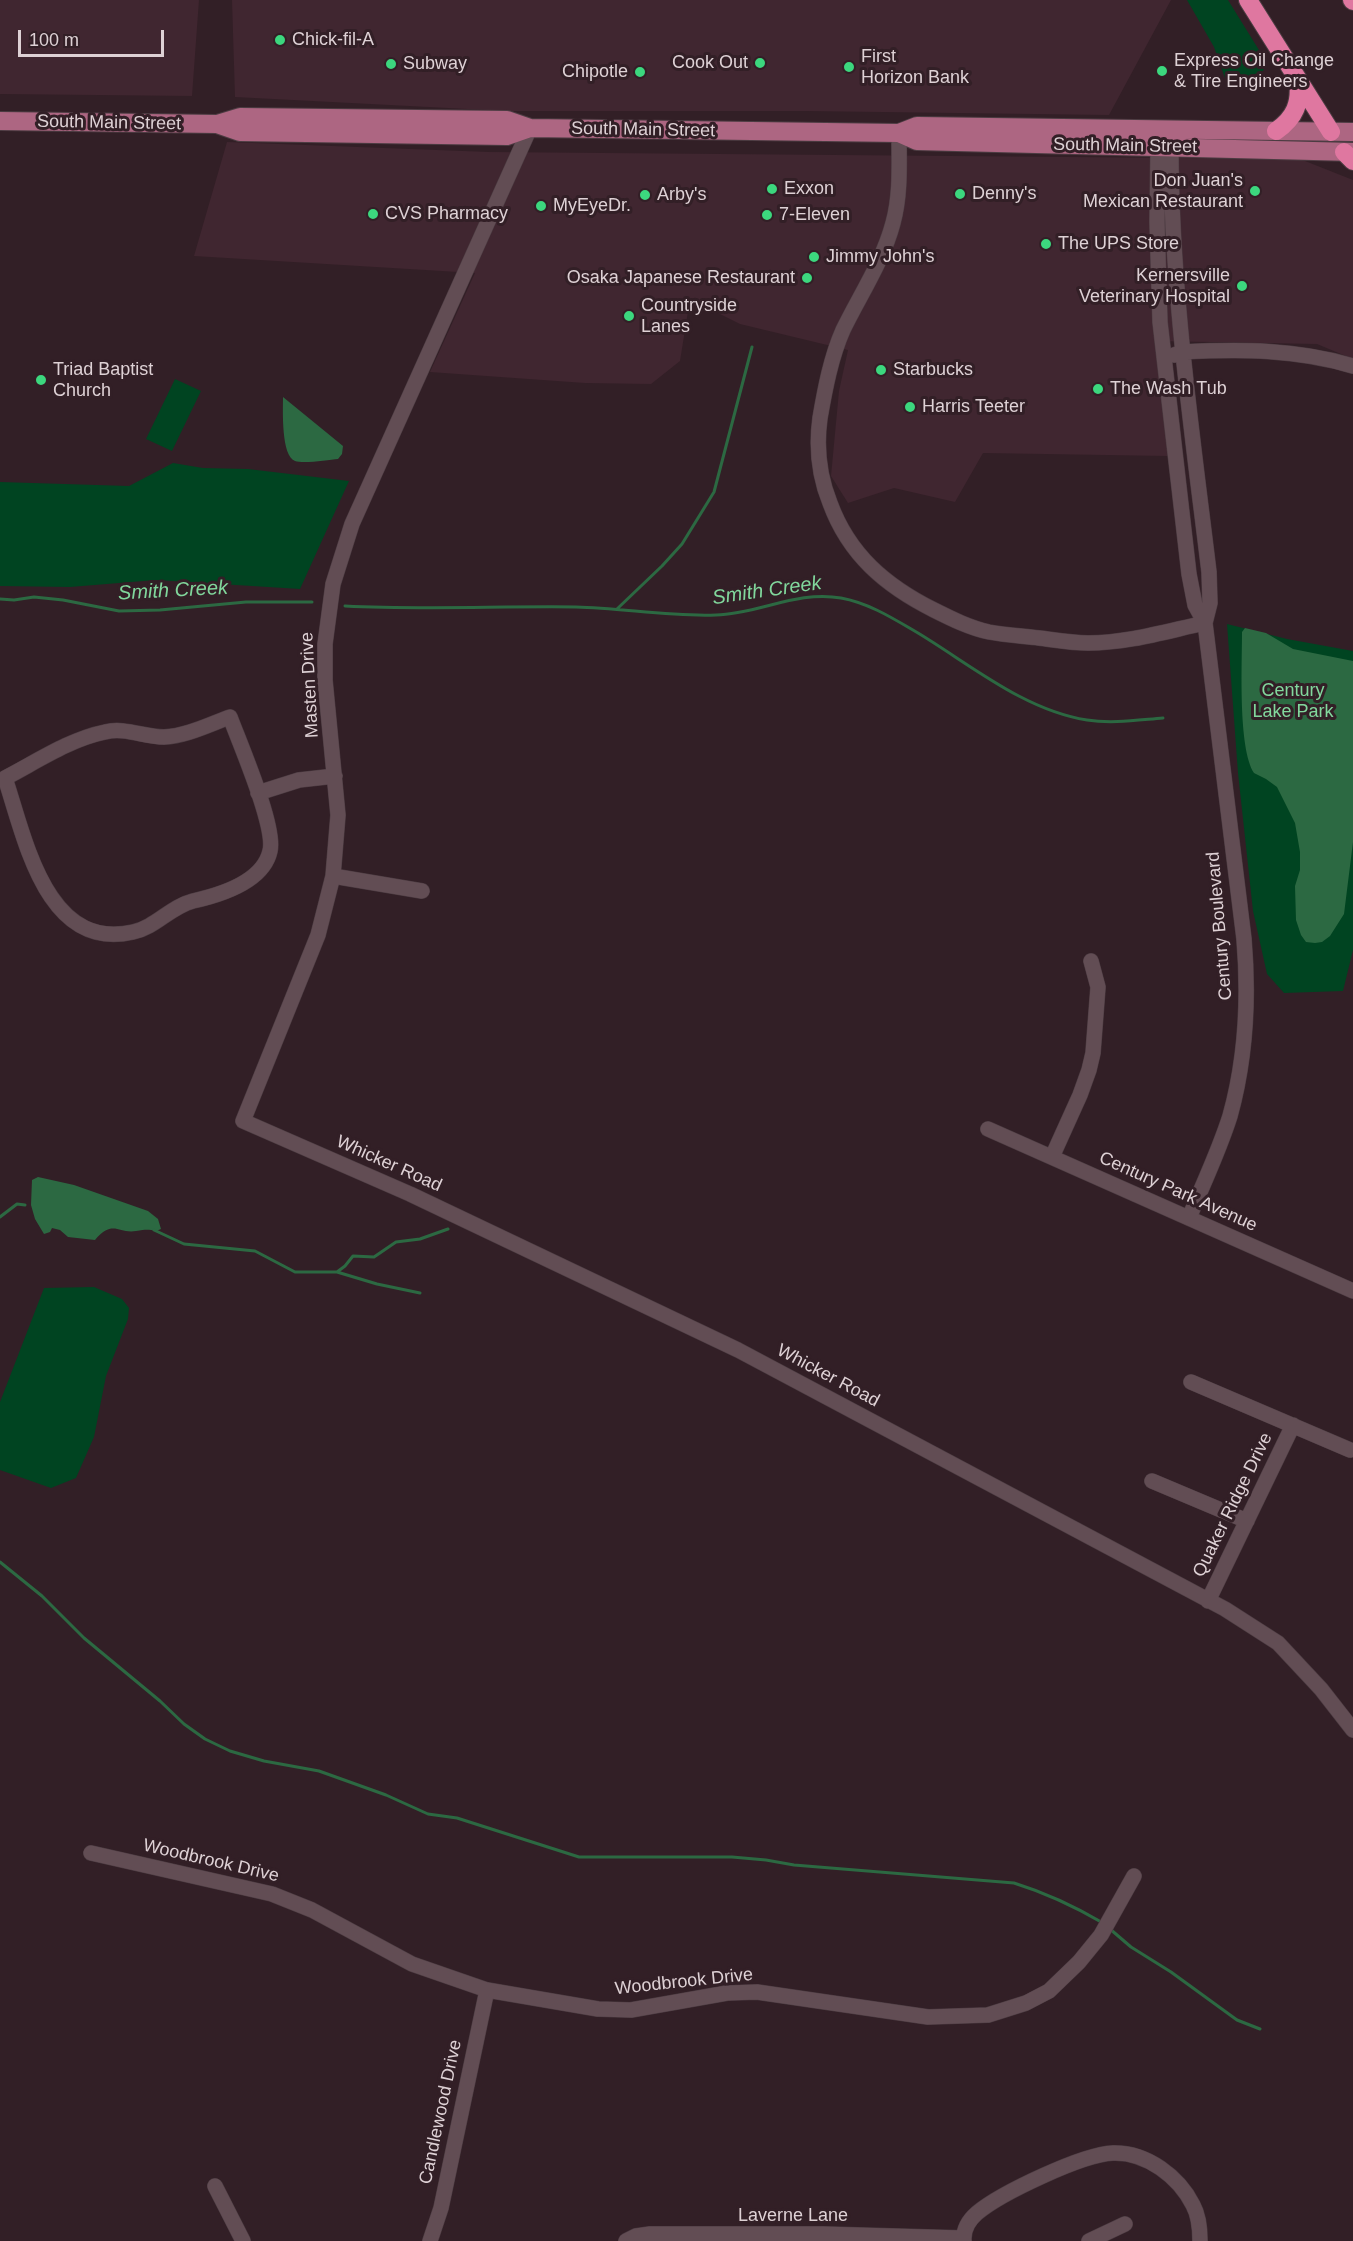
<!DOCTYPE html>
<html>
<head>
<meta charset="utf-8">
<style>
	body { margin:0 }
	#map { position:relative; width:1353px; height:2241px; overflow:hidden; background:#321f26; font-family:Arial,sans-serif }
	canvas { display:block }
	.scale { position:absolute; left:18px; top:30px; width:146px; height:27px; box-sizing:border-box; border:3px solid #ded1d5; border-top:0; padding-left:8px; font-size:18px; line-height:21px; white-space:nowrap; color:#ded1d5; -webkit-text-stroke:4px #321f26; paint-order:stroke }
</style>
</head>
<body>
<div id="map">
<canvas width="1353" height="2241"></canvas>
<div class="scale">100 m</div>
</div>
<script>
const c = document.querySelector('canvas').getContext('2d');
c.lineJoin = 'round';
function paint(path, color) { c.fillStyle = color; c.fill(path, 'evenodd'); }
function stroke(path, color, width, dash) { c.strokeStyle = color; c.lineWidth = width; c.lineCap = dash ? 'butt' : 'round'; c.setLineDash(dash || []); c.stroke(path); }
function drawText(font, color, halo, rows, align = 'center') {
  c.font = font + ' Arial,sans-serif'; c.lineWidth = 6; c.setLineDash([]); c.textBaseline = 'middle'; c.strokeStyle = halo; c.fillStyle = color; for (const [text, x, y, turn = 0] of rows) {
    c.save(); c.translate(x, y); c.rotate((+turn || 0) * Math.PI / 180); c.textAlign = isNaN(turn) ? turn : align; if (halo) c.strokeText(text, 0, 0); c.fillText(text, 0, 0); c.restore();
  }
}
paint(new Path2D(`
	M0,0H199L192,96L0,94Z
	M232,0H1171L1109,115L805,111H506L235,97Z
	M227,142L489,152L1300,159L1353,180V359L1317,344L1157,341L1168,456L983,453L955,502L894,488L848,503L831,476L839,391L848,350L740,324L690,299L680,361L651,384L585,383L430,372L475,273L194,256Z`), '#402630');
paint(new Path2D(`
	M1187,0H1228L1267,63L1263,71L1227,84L1214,47Z
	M175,379L201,391L172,451L146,439Z
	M173,463L203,468L248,469L349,481L300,589L156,580L70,587L0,586V482L129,486Z
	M1227,624L1287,639L1353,651V950L1343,991L1284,993L1267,974L1253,911L1238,773Z
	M94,1287L122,1299L129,1308L128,1319L106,1376L94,1437L76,1478L51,1488L0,1470V1402L44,1288Z`), '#004421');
paint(new Path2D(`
	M283,397L343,446L342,454L338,459C329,460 303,464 295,461C281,456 283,410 283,397Z
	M1245,628L1266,633L1293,649L1353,661V842L1344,914L1330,936L1322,942L1315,943L1306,942L1301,935L1296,920L1295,886L1300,870V852L1295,823L1277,787L1266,779L1254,773C1238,748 1242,665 1242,632Z
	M38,1177L74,1185L148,1211L158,1219L161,1229L156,1231C147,1229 145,1230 136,1231C118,1234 113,1219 95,1240L68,1237L60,1230L52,1228L50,1232L44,1234L35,1219L31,1205L32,1180Z`), '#2c6942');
stroke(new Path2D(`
	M0,599L14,600L34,597L63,600L119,611L160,610L246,602H312
	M345,606C422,610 499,606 576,607C623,608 669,617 716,615C758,614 798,590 841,598C869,603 894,619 918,633C971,665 1024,710 1087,720C1112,724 1138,720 1163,718
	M617,609L662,566L682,544L714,492L752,347
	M0,1217L17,1204L25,1205
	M154,1230L184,1244L255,1251L295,1272H337L345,1266L353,1256L374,1257L396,1242L420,1239L448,1229
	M337,1272L377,1284L420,1293
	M0,1562L42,1596L84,1638L160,1701L184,1724L205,1739L230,1751L264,1761L319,1771L386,1795L428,1814L457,1818L579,1857H732L766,1860L794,1865L1014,1883C1046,1893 1074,1906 1103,1923
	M1110,1929L1131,1947L1171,1972L1237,2020L1260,2029`), '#2c6942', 3);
const minor = new Path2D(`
	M530,128L352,524L333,584L325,644V680L338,815L333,876L318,935L243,1121L410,1194L738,1350L1225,1609L1278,1643L1321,1689L1353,1730
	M899,133C899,163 901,194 893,223C883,261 860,295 843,330C831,357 825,389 820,418C816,447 819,476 830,503C849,555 886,586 934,610C952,619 970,628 989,632C1005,635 1022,636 1039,638C1055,640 1072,643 1088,643C1128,643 1167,631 1205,623
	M1158,147L1157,222L1160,322L1189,574L1195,605L1205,623L1244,939C1249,998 1246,1058 1230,1116C1219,1151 1203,1184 1189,1218
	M1171,147C1171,289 1192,431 1209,572L1210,603L1205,623
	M1174,355L1182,352C1241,349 1296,349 1353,366
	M230,717C240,744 276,827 270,851C263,882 220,895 193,901C170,907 156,927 133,932C46,952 25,838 5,778C36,762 70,739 105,732C125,727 144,737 164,737C187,736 210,724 230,717Z
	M258,793L299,780L335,776
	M333,876L422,891
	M988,1129L1353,1291
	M1052,1157L1080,1095L1089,1070L1093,1053L1098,987L1091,961
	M1191,1382L1350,1450
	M1152,1481L1247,1521
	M1208,1601L1293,1425
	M91,1853L272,1894L312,1910L412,1964L487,1990L598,2009L631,2010L727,1993L757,1992L928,2017L988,2015L1026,2003L1049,1991L1079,1962L1101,1935L1134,1876
	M215,2186L243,2241
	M430,2241L441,2208L487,1990
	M626,2241L636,2236L650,2234H823L963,2238
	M964,2241C963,2230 969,2220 977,2213C1001,2193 1083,2154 1113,2153C1147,2152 1179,2177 1193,2205C1199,2216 1200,2229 1200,2241
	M1089,2241L1125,2224`);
const major = new Path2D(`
	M0,121L217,124L240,117L507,120L530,128L899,133L917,126L1353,132
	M217,124L240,132L507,136L530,128
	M899,133L917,141L1353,152`);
const highway = new Path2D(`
	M1248,0L1331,132
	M1352,0L1353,1
	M1276,131C1295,118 1301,103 1298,80
	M1344,152L1353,161`);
stroke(minor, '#4c3c42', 16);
stroke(major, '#4c3c42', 20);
stroke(highway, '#4c3c42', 20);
stroke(minor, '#624d54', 15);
stroke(major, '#ad6682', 18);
stroke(highway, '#df77a0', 18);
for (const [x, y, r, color] of [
	[280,40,6,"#3cd77e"],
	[760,63,6,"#3cd77e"],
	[391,64,6,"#3cd77e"],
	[849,67,6,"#3cd77e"],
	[1162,71,6,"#3cd77e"],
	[640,72,6,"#3cd77e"],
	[772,189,6,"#3cd77e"],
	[1255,191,6,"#3cd77e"],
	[960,194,6,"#3cd77e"],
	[645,195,6,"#3cd77e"],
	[541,206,6,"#3cd77e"],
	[373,214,6,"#3cd77e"],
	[767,215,6,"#3cd77e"],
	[1046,244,6,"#3cd77e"],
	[814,257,6,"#3cd77e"],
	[807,278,6,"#3cd77e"],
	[1242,286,6,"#3cd77e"],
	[629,316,6,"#3cd77e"],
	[881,370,6,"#3cd77e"],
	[41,380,6,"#3cd77e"],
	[1098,389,6,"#3cd77e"],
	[910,407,6,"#3cd77e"]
]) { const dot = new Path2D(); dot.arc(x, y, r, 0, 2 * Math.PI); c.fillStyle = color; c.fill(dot); stroke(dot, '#321f26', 2); }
drawText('18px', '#ded1d5', '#321f26', [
	["Chick-fil-A",292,40],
	["First",861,57],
	["Horizon Bank",861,78],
	["Express Oil Change",1174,61],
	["& Tire Engineers",1174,82],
	["Cook Out",748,63,"right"],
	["Subway",403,64],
	["Chipotle",628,72,"right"],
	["Don Juan's",1243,181,"right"],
	["Mexican Restaurant",1243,202,"right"],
	["Exxon",784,189],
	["Denny's",972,194],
	["Arby's",657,195],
	["MyEyeDr.",553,206],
	["CVS Pharmacy",385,214],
	["7-Eleven",779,215],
	["The UPS Store",1058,244],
	["Jimmy John's",826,257],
	["Kernersville",1230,276,"right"],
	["Veterinary Hospital",1230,297,"right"],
	["Osaka Japanese Restaurant",795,278,"right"],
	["Countryside",641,306],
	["Lanes",641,327],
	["Triad Baptist",53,370],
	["Church",53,391],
	["Starbucks",893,370],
	["The Wash Tub",1110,389],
	["Harris Teeter",922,407]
], 'left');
drawText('18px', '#ded1d5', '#321f26', [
	["South Main Street",109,123,1],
	["South Main Street",643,130,1],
	["South Main Street",1125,146,1],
	["Masten Drive",310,685,-93],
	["Century Boulevard",1220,926,-95],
	["Whicker Road",389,1164,24],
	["Century Park Avenue",1178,1192,24],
	["Whicker Road",828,1376,28],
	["Quaker Ridge Drive",1233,1505,-64],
	["Woodbrook Drive",211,1861,13],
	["Woodbrook Drive",684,1982,-6],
	["Candlewood Drive",441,2112,-78],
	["Laverne Lane",793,2216]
]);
drawText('18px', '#82d89d', '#321f26', [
	["Century",1293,691],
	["Lake Park",1293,712]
]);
drawText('italic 20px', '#81d79c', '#321f26', [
	["Smith Creek",173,591,-3],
	["Smith Creek",767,591,-8]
]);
</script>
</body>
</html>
